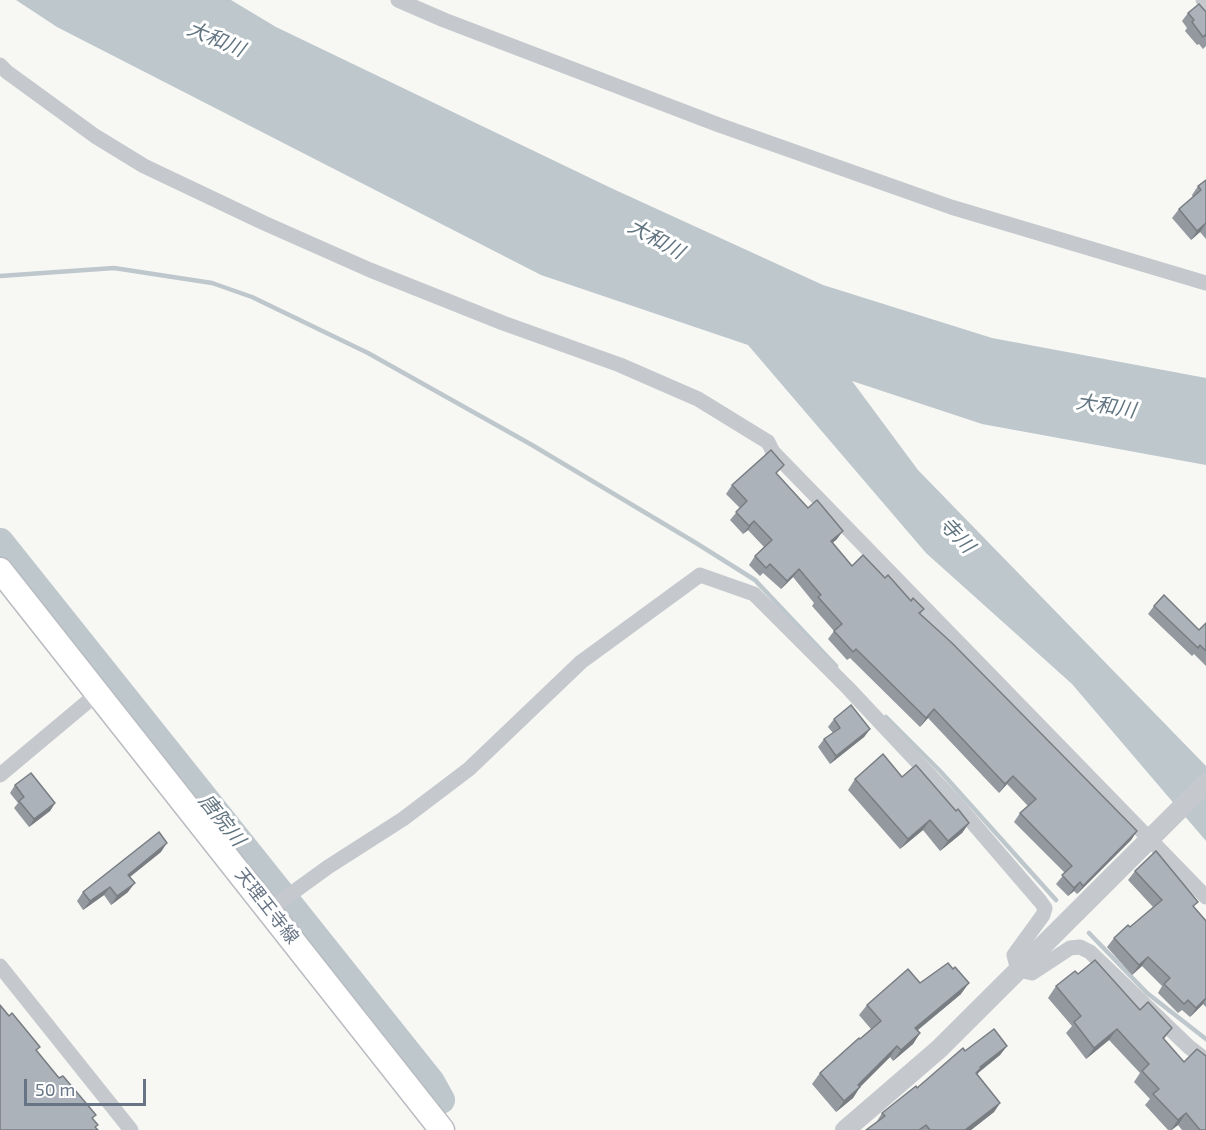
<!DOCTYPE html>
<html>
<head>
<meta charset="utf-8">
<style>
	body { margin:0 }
	#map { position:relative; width:1206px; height:1130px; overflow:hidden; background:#f7f7f4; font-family:"Exo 2",sans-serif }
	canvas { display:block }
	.scale { position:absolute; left:24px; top:1079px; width:122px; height:27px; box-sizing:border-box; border:3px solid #667485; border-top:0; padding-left:8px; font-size:18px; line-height:21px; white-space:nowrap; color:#667485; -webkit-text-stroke:4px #fff; paint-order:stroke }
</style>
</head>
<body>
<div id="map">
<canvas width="1206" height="1130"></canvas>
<div class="scale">50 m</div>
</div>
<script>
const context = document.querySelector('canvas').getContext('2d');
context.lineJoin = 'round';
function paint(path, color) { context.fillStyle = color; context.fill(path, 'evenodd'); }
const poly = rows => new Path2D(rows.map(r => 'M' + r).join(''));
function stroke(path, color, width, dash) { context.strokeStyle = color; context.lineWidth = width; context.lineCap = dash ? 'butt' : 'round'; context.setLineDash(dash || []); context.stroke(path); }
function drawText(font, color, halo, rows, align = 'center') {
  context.font = font + ' "Exo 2","Noto Sans JP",sans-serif'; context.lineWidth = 6; context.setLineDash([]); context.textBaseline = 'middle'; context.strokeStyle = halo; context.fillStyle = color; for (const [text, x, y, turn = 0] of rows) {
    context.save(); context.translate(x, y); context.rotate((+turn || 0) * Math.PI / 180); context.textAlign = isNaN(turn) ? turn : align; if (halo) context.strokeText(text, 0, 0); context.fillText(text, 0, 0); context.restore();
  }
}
const water = poly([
	[16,0,231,0,276,27,611,188,823,285,992,338,1206,378,1206,465,982,424,852,381,918,470,1206,766,1206,841,1072,684,926,553,748,345,541,275,57,27]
]);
const stream = poly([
	[0,276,114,268,212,283,252,297,368,353,532,445,696,543,755,580,836,666],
	[886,717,941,772,1056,900],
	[1089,933,1147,993,1206,1039]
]);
const river = poly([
	[0,542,431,1082,441,1100]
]);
const minor = poly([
	[398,0,444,20,719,125,951,207,1206,283],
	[1203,0,1206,3],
	[0,65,7,72,95,136,144,166,264,223,370,270,503,323,620,365,698,399,768,442,773,452,1206,897],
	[0,775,98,693],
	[270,909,328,867,403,819,469,769,581,662,700,575,754,594,848,688,954,801,1040,901,1045,908,1043,915,1014,955,1018,970,1032,973,1070,948,1080,947,1090,952,1189,1047,1206,1060],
	[0,966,131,1130]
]);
const tertiary = poly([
	[845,1130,939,1049,1206,783]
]);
const primary = poly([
	[0,570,442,1130]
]);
const wall = poly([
	[1206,12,1206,46,1203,49,1199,44,1197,45,1185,31,1187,28,1182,21,1188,13],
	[1206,180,1206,239,1200,232,1191,240,1172,218,1179,209,1193,197,1192,195,1198,186],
	[777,474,837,539,832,543,852,566,885,578,911,601,924,609,920,614,1137,831,1131,840,1077,894,1074,891,1068,896,1056,884,1065,873,1014,822,1020,813,1028,806,1007,784,999,793,928,718,920,727,850,658,847,660,828,639,834,631,812,606,814,603,793,577,781,589,763,573,760,576,749,565,755,556,764,547,748,530,743,534,730,520,740,508,726,494,732,485],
	[1154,606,1199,630,1206,623,1206,666,1194,654,1192,656,1148,614],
	[834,719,870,729,864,737,830,764,818,747,824,739,833,733,828,727],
	[902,777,956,811,969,823,962,833,940,851,923,830,900,849,848,790,855,779],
	[15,785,55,803,50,811,29,827,14,808,18,803,10,793],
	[161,852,130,877,128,892,111,905,104,895,83,910,77,901,83,892],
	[1135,871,1194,907,1206,921,1206,1007,1203,1004,1190,1017,1182,1010,1178,1013,1158,993,1162,986,1142,966,1132,975,1107,947,1114,938,1130,927,1153,907,1128,880],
	[1078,974,1172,1028,1164,1039,1206,1130,1182,1130,1178,1125,1172,1130,1168,1130,1145,1105,1150,1099,1134,1082,1140,1073,1109,1040,1086,1059,1066,1033,1072,1026,1048,998,1056,986],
	[920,983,961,994,918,1030,920,1033,913,1044,893,1061,890,1057,860,1087,853,1098,836,1112,812,1084,820,1073,871,1029,859,1015,867,1005],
	[1007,1046,1000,1055,977,1074,1000,1103,994,1112,971,1130,866,1130,876,1123,882,1113,917,1088,965,1051]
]);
const shadedWall = poly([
	[1206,223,1200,232,1191,240,1197,231],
	[754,521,748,530,743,534,749,526],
	[843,531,837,539,825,550,831,541],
	[799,569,793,577,781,589,787,581],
	[934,709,928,718,920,727,926,718],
	[870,729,864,737,830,764,836,756],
	[1013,776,1007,784,999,793,1005,784],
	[55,803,50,811,29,827,34,819],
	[930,820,923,830,900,849,908,839],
	[969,823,962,833,940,851,948,841],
	[1137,831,1131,840,1077,894,1083,886],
	[167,843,161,852,122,883,128,875],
	[1080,882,1074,891,1068,896,1074,888],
	[135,883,128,892,111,905,117,896],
	[110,887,104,895,83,910,90,901],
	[1148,957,1142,966,1132,975,1139,965],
	[969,983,961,994,908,1038,915,1028],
	[1206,998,1203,1004,1190,1017,1196,1008],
	[1117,1029,1109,1040,1086,1059,1094,1048],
	[920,1033,913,1044,893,1061,901,1050],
	[897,1046,890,1057,857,1090,860,1087,853,1098,836,1112,844,1101,858,1085],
	[1007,1046,1000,1055,979,1072,975,1078,970,1082,980,1067],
	[1000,1103,994,1112,971,1130,965,1130],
	[1186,1113,1178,1125,1171,1130,1178,1120]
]);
const building = poly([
	[1199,4,1206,12,1206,36,1205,35,1203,37,1192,22,1194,20,1188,13,1199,4],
	[1206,180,1206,223,1197,231,1179,209,1201,190,1198,186,1206,180],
	[771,450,784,465,776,473,808,508,817,500,843,531,831,541,852,566,863,555,885,578,888,575,911,601,913,598,924,609,919,613,952,643,1137,831,1083,886,1080,882,1074,888,1062,875,1072,866,1020,813,1036,799,1013,776,1005,784,934,709,926,718,856,649,853,652,834,631,842,624,818,597,821,595,799,569,787,581,770,564,766,568,755,556,772,540,754,521,749,526,736,512,747,501,732,485,771,450],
	[1164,595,1199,630,1206,623,1206,651,1200,645,1198,648,1154,606,1164,595],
	[851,705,870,729,836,756,824,739,840,728,834,719,851,705],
	[883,754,902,777,916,765,956,811,958,809,969,823,948,841,930,820,908,839,855,779,883,754],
	[31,773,55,803,34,819,19,801,24,797,15,785,31,773],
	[159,832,167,843,128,875,135,883,117,896,110,887,90,901,83,892,159,832],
	[1156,851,1198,902,1193,906,1206,921,1206,998,1196,1008,1188,1000,1184,1004,1164,984,1170,978,1148,957,1139,965,1114,938,1128,925,1130,927,1162,900,1135,871,1156,851],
	[1095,960,1140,1010,1148,1002,1172,1028,1163,1038,1184,1062,1197,1049,1206,1056,1206,1130,1200,1130,1186,1113,1178,1120,1153,1094,1159,1089,1142,1071,1149,1064,1117,1029,1094,1048,1074,1022,1081,1016,1056,986,1075,971,1078,974,1095,960],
	[948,963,953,969,955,967,969,983,915,1028,920,1033,901,1050,897,1046,858,1085,860,1087,844,1101,820,1073,859,1038,860,1039,881,1021,867,1005,908,969,920,983,948,963],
	[0,1005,9,1016,12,1013,40,1047,36,1050,59,1078,63,1076,96,1115,92,1118,98,1125,95,1127,98,1130,0,1130,0,1005],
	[994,1029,1007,1046,980,1067,981,1068,976,1073,1000,1103,965,1130,930,1130,926,1125,919,1130,866,1130,885,1116,882,1113,916,1086,917,1088,963,1048,965,1051,994,1029]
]);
const streetNames = [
	["天理王寺線",267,906,52]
];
const waterNames = [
	["大和川",216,39,23],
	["大和川",656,239,29],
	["大和川",1106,406,9],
	["寺川",957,535,47],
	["唐院川",222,820,51]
];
paint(water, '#bdc7cc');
stroke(stream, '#bdc7cc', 4.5);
stroke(river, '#bdc7cc', 28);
stroke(primary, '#b8bbc0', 27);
stroke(minor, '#c5c8cc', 15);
stroke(tertiary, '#c5c8cc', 20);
stroke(primary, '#fff', 24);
paint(wall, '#94999f');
paint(shadedWall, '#787d82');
paint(building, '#acb2b9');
stroke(building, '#787d82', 1.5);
drawText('18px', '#667485', '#fff', streetNames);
drawText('italic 20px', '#627581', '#fff', waterNames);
</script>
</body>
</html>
